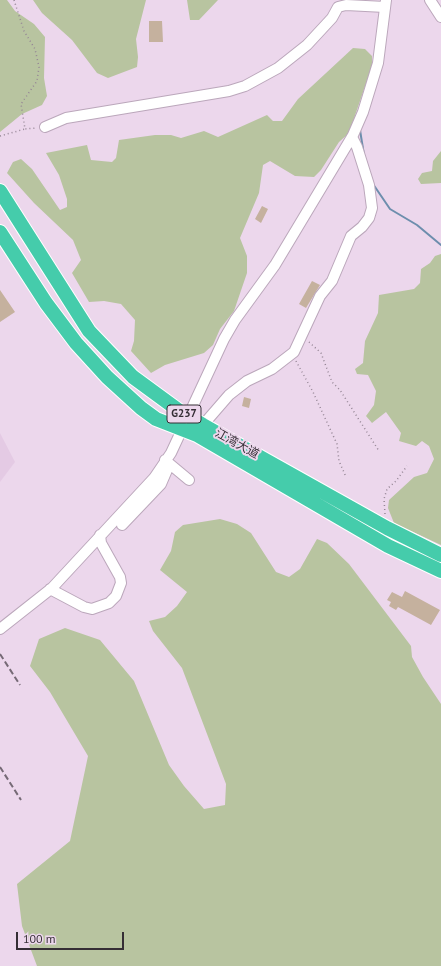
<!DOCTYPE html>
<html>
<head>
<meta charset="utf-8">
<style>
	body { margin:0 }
	#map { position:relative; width:441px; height:966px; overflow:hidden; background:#ecd7ec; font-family:"PT Sans",sans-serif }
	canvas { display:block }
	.scale { position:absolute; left:16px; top:932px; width:108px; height:18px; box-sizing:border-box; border:2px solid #352e35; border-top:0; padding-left:5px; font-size:12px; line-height:14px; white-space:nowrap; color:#352e35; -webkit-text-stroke:3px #ecd7ec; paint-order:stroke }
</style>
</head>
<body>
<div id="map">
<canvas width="441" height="966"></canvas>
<div class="scale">100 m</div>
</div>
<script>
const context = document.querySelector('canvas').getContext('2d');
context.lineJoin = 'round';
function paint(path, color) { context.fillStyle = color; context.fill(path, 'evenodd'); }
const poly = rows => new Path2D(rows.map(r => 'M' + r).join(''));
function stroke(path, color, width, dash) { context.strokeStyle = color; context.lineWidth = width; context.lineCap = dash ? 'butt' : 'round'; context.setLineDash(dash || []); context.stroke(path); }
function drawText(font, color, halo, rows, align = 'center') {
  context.font = font + ' "PT Sans","Noto Sans SC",sans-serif'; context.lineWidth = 4; context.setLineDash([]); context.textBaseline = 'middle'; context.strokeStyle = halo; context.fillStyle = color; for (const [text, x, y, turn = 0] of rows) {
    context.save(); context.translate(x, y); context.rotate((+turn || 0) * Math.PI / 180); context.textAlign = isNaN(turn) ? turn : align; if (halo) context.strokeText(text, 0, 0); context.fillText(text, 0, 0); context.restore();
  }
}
const built = poly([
	[0,433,15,462,0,482]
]);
const green = poly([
	[0,0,7,0,15,11,34,24,45,37,44,78,47,96,42,105,22,114,0,132],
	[33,0,146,0,136,39,138,57,137,67,108,78,97,73,72,40,42,13],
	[187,0,218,0,199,20,190,20],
	[353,48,365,49,372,56,372,66,349,133,339,142,321,170,314,177,295,176,270,161,263,165,259,193,240,238,247,256,247,273,234,311,220,329,213,345,204,353,165,365,151,373,131,351,134,341,135,320,121,304,104,301,89,302,72,273,81,260,73,240,34,203,7,173,13,162,21,159,32,169,60,210,67,207,67,199,59,175,46,153,87,145,91,160,112,162,116,158,119,140,155,135,171,135,181,138,204,131,218,137,267,115,273,121,282,121,298,99],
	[441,151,441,183,421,184,418,179,422,173,432,171,433,161],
	[441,254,441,545,394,523,388,508,389,500,414,477,427,473,434,459,429,446,422,441,416,446,399,441,401,433,386,412,372,423,366,416,374,405,376,391,368,375,357,374,355,369,363,363,365,341,378,313,379,295,414,289,420,283,421,269,430,263,435,256],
	[220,519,237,524,251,533,276,572,289,577,300,569,317,539,327,543,349,564,411,646,412,657,423,677,441,704,441,966,37,966,22,926,17,884,70,841,88,756,50,692,30,666,39,639,65,628,100,640,134,681,169,765,184,786,204,809,225,805,226,784,182,668,153,631,149,621,165,617,177,606,187,592,160,570,171,551,175,532,183,525]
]);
const stream = poly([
	[360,130,364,155],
	[373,184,390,209,417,225,441,245]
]);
const building = poly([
	[149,21,162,21,163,42,149,42],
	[262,206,268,209,261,223,255,219],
	[312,281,320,285,306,308,299,304],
	[0,290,15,312,0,322],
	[244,397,251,399,249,408,242,406],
	[405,591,440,610,431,625,398,607,396,610,389,606,391,602,387,600,392,592,402,597]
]);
const path = poly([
	[14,0,24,31,35,49,39,67,37,81,21,104,25,129,36,128],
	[0,136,25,129],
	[309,342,321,353,332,382,340,390,379,451],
	[296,361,313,392,337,444,339,461,346,477],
	[385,514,384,499,387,489,396,481,407,466]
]);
const minor = poly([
	[430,0,441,17],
	[45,127,66,118,229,91,245,86,278,68,307,45,332,18,338,7,346,5,385,7],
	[198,426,203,425,229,395,247,381,272,369,294,352,320,296,332,281,351,236,362,227,369,218,372,208,369,185,357,147,352,137],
	[165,460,189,480],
	[122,525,161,484,167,470,165,460],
	[50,589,84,607,92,609,109,603,116,596,121,583,120,577,101,543,100,535],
	[0,629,52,588,154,478,171,453,224,339,235,320,275,265,353,135,363,112,378,63,386,0]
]);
const highway = poly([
	[0,191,89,331,133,377,178,410,203,425,387,528,441,555],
	[0,232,46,303,76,343,107,377,141,408,156,419,197,435,388,546,441,571]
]);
const rail = poly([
	[0,654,20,685],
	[0,767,21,800]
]);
const shields = [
	[184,414,34]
];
const shieldNames = [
	["G237",184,414]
];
const streetNames = [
	["江湾大道",237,444,29]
];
paint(built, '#e4cae4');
paint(green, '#b8c4a0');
stroke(stream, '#6d8ead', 2);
paint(building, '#c5b19e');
stroke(minor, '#bba7bb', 12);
stroke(highway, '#fff', 16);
stroke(path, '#958695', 1.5, [1, 3]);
stroke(minor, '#fff', 10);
stroke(highway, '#45ccab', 14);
stroke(rail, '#766a76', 2, [6, 3]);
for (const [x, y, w] of shields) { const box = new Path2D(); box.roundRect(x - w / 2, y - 9, w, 18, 3); context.fillStyle = '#ecd7ec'; context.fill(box); stroke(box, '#352e35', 1); }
drawText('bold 11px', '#352e35', null, shieldNames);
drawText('12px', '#352e35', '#ecd7ec', streetNames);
</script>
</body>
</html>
